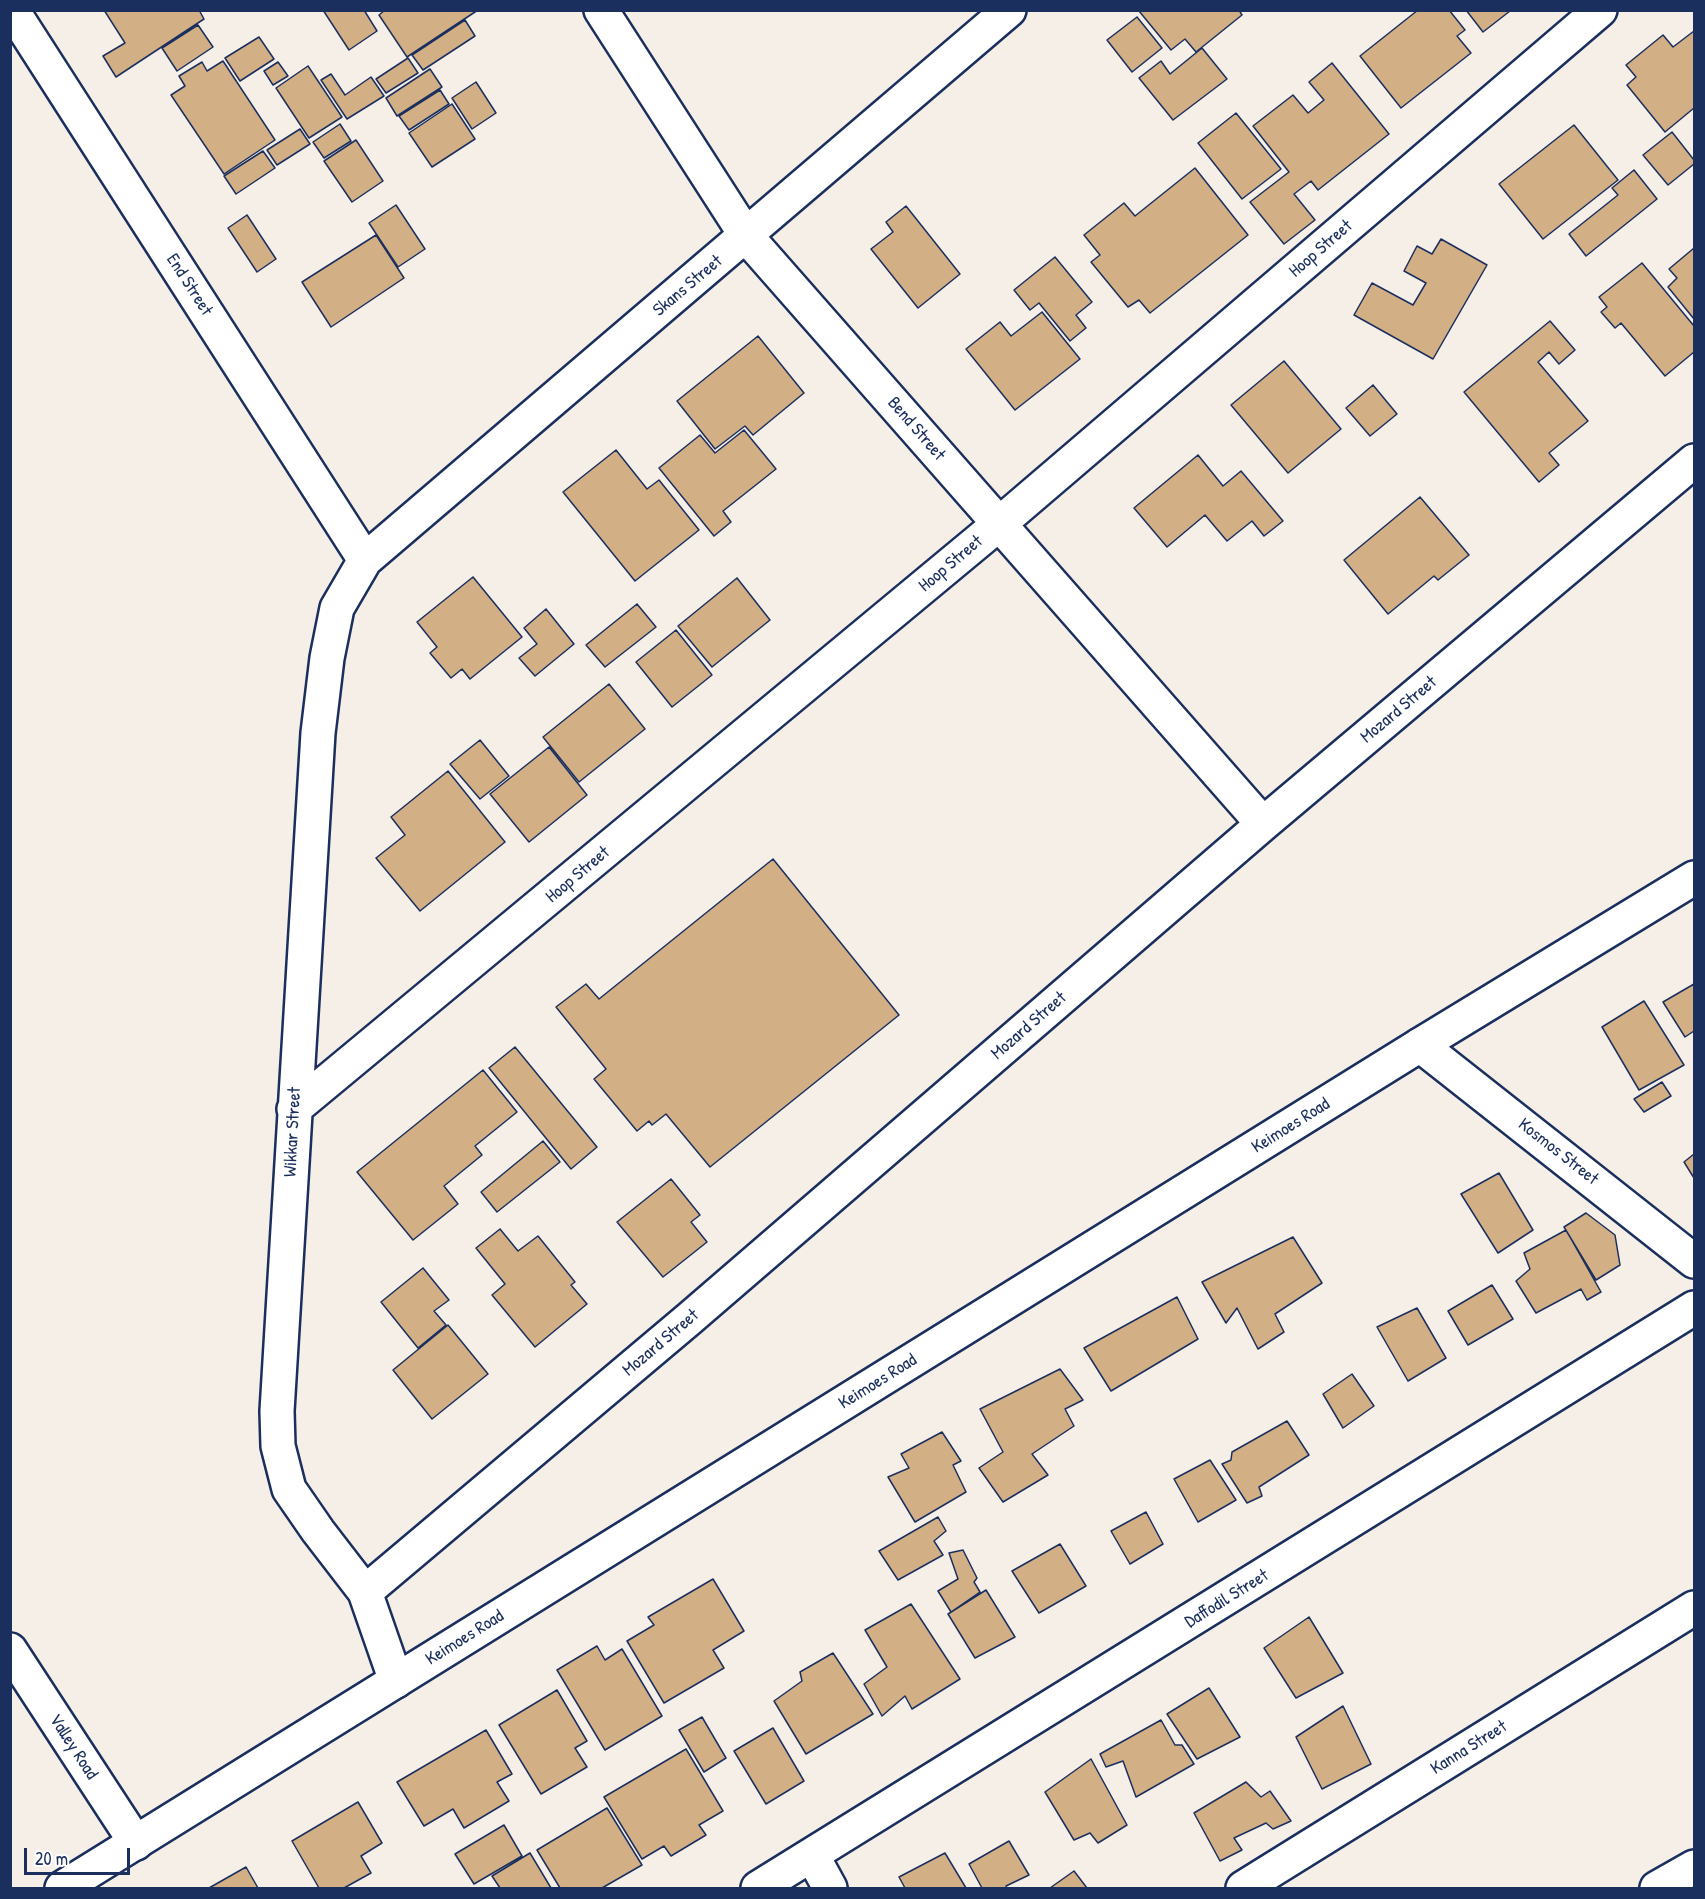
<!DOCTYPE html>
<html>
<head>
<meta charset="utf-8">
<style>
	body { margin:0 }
	#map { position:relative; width:1705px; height:1899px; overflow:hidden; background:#f6efe7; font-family:"Patrick Hand",sans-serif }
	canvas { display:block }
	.frame { position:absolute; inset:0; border:12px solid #1b2f5e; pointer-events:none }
	.scale { position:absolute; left:24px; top:1848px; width:106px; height:27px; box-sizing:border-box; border:3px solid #1b2f5e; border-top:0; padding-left:8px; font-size:18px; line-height:21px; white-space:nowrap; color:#1b2f5e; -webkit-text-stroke:4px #fff; paint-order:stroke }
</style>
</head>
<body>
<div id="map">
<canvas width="1705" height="1899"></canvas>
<div class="frame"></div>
<div class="scale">20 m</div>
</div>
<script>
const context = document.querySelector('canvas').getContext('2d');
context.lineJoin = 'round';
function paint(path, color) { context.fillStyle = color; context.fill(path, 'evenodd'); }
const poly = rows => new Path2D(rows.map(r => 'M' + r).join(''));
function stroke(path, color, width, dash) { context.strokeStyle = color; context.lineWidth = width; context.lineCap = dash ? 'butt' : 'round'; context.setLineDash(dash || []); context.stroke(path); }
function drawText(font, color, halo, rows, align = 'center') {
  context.font = font + ' "Patrick Hand",sans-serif'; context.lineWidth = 6; context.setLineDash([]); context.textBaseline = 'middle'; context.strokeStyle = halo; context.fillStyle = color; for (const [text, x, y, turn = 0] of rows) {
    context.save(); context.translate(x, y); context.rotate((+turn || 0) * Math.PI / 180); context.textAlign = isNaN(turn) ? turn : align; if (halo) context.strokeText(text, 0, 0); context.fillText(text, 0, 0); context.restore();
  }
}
const building = poly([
	[104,10,199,10,204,19,116,77,103,56,125,43,104,10],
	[323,10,364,10,377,31,349,50,323,10],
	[385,10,478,10,407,57,379,15,385,10],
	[1239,10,1242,15,1196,52,1185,39,1171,50,1139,11,1239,10],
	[1418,10,1449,10,1465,30,1457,36,1471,53,1401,108,1360,56,1418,10],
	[1466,10,1509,10,1510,11,1483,32,1466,10],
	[1137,17,1162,48,1132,72,1107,40,1137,17],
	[465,20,475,36,423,70,412,55,465,20],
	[198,25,213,47,177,71,162,48,198,25],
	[1694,31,1694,108,1665,132,1627,85,1636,77,1626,65,1663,35,1673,47,1694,31],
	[259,37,274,59,240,81,225,58,259,37],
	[1202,48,1227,79,1173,120,1139,78,1161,61,1170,74,1202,48],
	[408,58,418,73,386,93,376,79,408,58],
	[223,61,275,140,224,174,171,95,185,86,179,76,202,62,207,71,223,61],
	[278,62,288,76,273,85,264,71,278,62],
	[1332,63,1389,134,1318,190,1311,181,1294,194,1315,220,1284,244,1250,202,1289,172,1253,126,1293,95,1308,113,1324,100,1309,82,1332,63],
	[308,66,342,117,309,138,276,88,308,66],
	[430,69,442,87,397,116,386,98,430,69],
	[331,74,345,95,371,77,384,96,347,119,321,80,331,74],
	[476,82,496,113,472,129,452,98,476,82],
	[440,90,449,104,409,130,399,116,440,90],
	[452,104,475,139,432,167,409,133,452,104],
	[1236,113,1281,169,1242,199,1198,143,1236,113],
	[340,124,351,141,324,158,313,142,340,124],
	[1574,125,1618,180,1543,239,1499,184,1574,125],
	[300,129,310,144,277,165,267,150,300,129],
	[1672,132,1694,160,1694,164,1668,185,1643,155,1672,132],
	[356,140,383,181,352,202,324,161,356,140],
	[263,151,275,168,236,194,224,176,263,151],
	[1195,168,1248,235,1150,313,1139,300,1128,307,1091,262,1100,255,1084,235,1124,203,1135,216,1195,168],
	[1634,170,1657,199,1586,256,1569,234,1618,195,1612,188,1634,170],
	[396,205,425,249,398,267,369,223,396,205],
	[906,206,960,274,918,308,871,249,893,232,886,222,906,206],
	[247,215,276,259,257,272,228,228,247,215],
	[376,235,404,278,331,327,302,282,376,235],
	[1441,239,1487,265,1433,359,1354,315,1372,283,1413,305,1426,283,1404,271,1417,246,1432,254,1441,239],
	[1694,248,1694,319,1668,287,1677,278,1669,269,1694,248],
	[1055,257,1092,302,1076,315,1086,328,1070,341,1039,303,1030,310,1014,290,1055,257],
	[1642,263,1694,326,1694,352,1665,376,1621,323,1615,328,1601,312,1607,307,1599,297,1642,263],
	[1042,312,1080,359,1015,410,966,349,1000,322,1011,336,1042,312],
	[1550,321,1575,350,1559,364,1549,352,1538,362,1588,421,1549,453,1559,465,1539,482,1464,392,1550,321],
	[758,336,804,393,753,435,745,426,715,449,677,401,758,336],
	[1284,361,1341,429,1288,473,1231,405,1284,361],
	[1373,385,1397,414,1370,436,1346,408,1373,385],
	[744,430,776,469,723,511,731,522,714,536,659,468,700,435,715,453,744,430],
	[616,450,647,489,659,480,699,530,635,581,563,492,616,450],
	[1198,455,1223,486,1241,471,1283,521,1264,536,1252,521,1227,541,1205,515,1167,547,1134,508,1198,455],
	[1420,497,1469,555,1438,580,1434,576,1388,614,1344,560,1420,497],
	[473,577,522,637,470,679,462,669,451,678,430,653,437,647,417,622,473,577],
	[737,578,770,620,712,667,678,626,737,578],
	[637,604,656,627,605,667,586,645,637,604],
	[546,609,574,644,535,676,519,658,537,644,524,628,546,609],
	[676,630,712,675,672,707,636,662,676,630],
	[609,684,645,729,579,782,543,737,609,684],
	[480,740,509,776,480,799,450,764,480,740],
	[549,747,587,795,529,842,490,794,549,747],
	[448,771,505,842,420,911,376,858,405,835,391,817,448,771],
	[773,859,899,1015,710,1167,666,1114,652,1125,649,1121,637,1131,594,1079,606,1069,556,1007,586,984,599,999,773,859],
	[1694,984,1694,1031,1685,1037,1663,1002,1694,984],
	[1644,1001,1684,1065,1639,1090,1602,1027,1644,1001],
	[515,1047,597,1147,571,1169,489,1068,515,1047],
	[483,1070,517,1112,475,1146,482,1155,444,1186,458,1204,413,1240,357,1172,483,1070],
	[1662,1082,1671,1096,1644,1112,1634,1099,1662,1082],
	[543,1141,560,1162,497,1212,481,1192,543,1141],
	[1694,1154,1694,1178,1684,1162,1694,1154],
	[1499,1173,1533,1230,1498,1253,1461,1194,1499,1173],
	[671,1179,700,1215,691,1222,707,1242,663,1277,617,1222,671,1179],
	[1586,1213,1615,1235,1620,1265,1596,1280,1564,1227,1586,1213],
	[500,1229,518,1251,538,1236,575,1282,571,1285,587,1304,535,1347,492,1295,505,1284,476,1248,500,1229],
	[1566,1230,1601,1292,1587,1300,1581,1289,1536,1313,1516,1281,1530,1269,1524,1253,1566,1230],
	[1293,1237,1322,1283,1275,1314,1284,1332,1258,1349,1237,1308,1226,1323,1202,1282,1293,1237],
	[423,1268,449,1300,434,1311,446,1325,418,1348,381,1302,423,1268],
	[1492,1285,1513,1319,1468,1345,1448,1311,1492,1285],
	[1177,1297,1198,1339,1111,1391,1084,1348,1177,1297],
	[1417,1308,1446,1358,1408,1381,1377,1327,1417,1308],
	[448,1325,488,1374,432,1419,393,1370,448,1325],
	[1060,1369,1083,1400,1065,1409,1074,1426,1032,1454,1048,1475,1003,1502,979,1468,1003,1452,980,1409,1060,1369],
	[1352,1374,1374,1406,1343,1428,1323,1394,1352,1374],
	[1287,1421,1309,1455,1259,1487,1262,1496,1247,1503,1222,1464,1231,1460,1232,1452,1287,1421],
	[942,1432,961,1461,953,1465,966,1492,915,1522,888,1477,909,1468,901,1454,942,1432],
	[1210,1460,1236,1500,1198,1522,1174,1479,1210,1460],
	[1146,1512,1163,1544,1130,1564,1111,1531,1146,1512],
	[938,1517,946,1531,934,1541,943,1555,898,1580,879,1551,938,1517],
	[1060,1544,1086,1586,1039,1613,1012,1571,1060,1544],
	[963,1550,977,1578,974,1582,980,1592,951,1612,938,1591,958,1579,949,1553,963,1550],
	[713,1579,744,1631,713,1650,724,1668,664,1703,627,1641,654,1625,648,1617,713,1579],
	[986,1590,1015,1637,975,1658,948,1614,986,1590],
	[911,1604,960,1679,912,1709,905,1696,882,1716,864,1684,887,1667,865,1630,911,1604],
	[1309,1617,1343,1673,1296,1698,1264,1648,1309,1617],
	[597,1646,605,1660,622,1649,662,1716,605,1750,557,1670,597,1646],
	[833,1653,873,1714,806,1754,774,1701,802,1681,800,1672,833,1653],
	[1209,1688,1240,1737,1197,1759,1167,1714,1209,1688],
	[557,1690,587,1741,575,1748,587,1767,541,1794,499,1725,557,1690],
	[1343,1706,1371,1764,1322,1789,1296,1737,1343,1706],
	[702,1717,726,1758,704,1772,679,1730,702,1717],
	[1161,1720,1175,1745,1182,1745,1194,1764,1136,1797,1123,1761,1106,1767,1100,1754,1161,1720],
	[773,1728,804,1781,766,1804,734,1751,773,1728],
	[486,1730,512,1774,497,1782,509,1801,464,1828,453,1809,424,1826,397,1782,486,1730],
	[686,1749,723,1811,699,1825,706,1835,671,1856,664,1846,642,1859,604,1797,686,1749],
	[1091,1759,1127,1825,1098,1843,1090,1833,1074,1840,1045,1792,1091,1759],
	[1246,1782,1261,1797,1270,1791,1291,1821,1273,1829,1266,1823,1234,1838,1242,1850,1220,1861,1194,1813,1246,1782],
	[358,1802,382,1843,361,1856,371,1873,344,1888,319,1888,292,1841,358,1802],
	[607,1808,642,1865,602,1888,560,1888,537,1850,607,1808],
	[504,1825,522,1856,474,1884,455,1854,504,1825],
	[1009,1841,1029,1875,1006,1886,1007,1888,982,1888,969,1864,1009,1841],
	[530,1853,551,1888,500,1888,492,1876,530,1853],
	[945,1853,966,1888,905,1888,899,1877,945,1853],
	[246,1867,258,1888,209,1888,246,1867],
	[1074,1871,1087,1888,1050,1888,1074,1871]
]);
const street = poly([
	[12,10,365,560],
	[601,10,747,237,1263,824],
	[1420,1045,1694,1261],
	[294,1109,999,524,1600,10],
	[365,1592,689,1319,1263,824,1694,461],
	[10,1650,136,1843],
	[396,1681,365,1592,318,1531,289,1489,278,1446,277,1411,318,733,327,658,337,608,365,560,1009,10],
	[812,1855,830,1888],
	[758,1888,1694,1308],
	[1243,1888,1694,1608],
	[1657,1888,1694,1867]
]);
const secondary = poly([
	[62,1888,1420,1045,1694,878]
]);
const streetNames = [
	["Hoop Street",1321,249,-41],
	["End Street",189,285,57],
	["Skans Street",688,286,-40],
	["Bend Street",916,429,49],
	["Hoop Street",951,564,-40],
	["Mozard Street",1399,710,-40],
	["Hoop Street",578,875,-40],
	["Mozard Street",1029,1026,-41],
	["Keimoes Road",1291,1126,-32],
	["Wikkar Street",293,1132,-87],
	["Kosmos Street",1558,1152,38],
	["Mozard Street",661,1343,-40],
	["Keimoes Road",878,1382,-32],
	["Daffodil Street",1227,1599,-32],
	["Keimoes Road",465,1638,-32],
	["Valley Road",73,1747,57],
	["Kanna Street",1469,1748,-32]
];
paint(building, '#d3af85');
stroke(building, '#1b2f5e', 1.5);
stroke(street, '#1b2f5e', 38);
stroke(secondary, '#1b2f5e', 38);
stroke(street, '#fff', 33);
stroke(secondary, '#fff', 33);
drawText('18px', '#1b2f5e', '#fff', streetNames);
</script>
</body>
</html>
